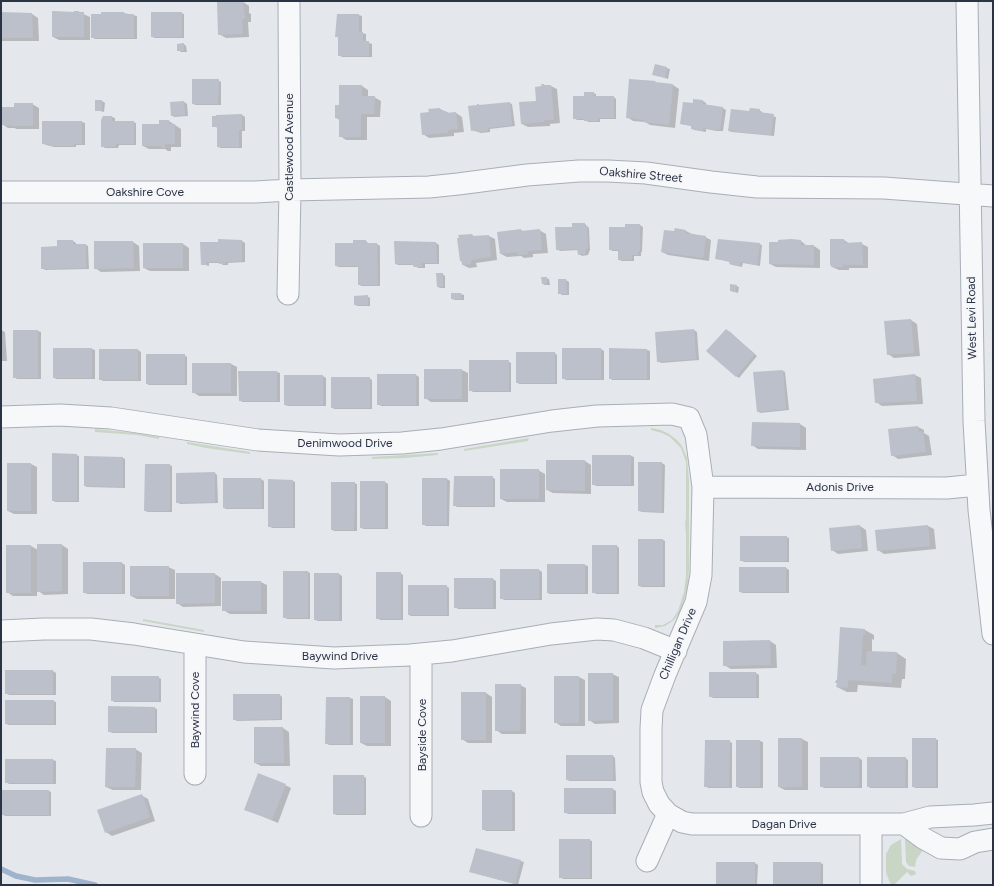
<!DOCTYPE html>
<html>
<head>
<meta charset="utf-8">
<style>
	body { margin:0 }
	#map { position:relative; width:994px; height:886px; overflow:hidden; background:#e4e7ec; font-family:Figtree,sans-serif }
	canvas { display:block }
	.frame { position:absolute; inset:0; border:2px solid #2b3445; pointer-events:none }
</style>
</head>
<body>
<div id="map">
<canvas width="994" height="886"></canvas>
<div class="frame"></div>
</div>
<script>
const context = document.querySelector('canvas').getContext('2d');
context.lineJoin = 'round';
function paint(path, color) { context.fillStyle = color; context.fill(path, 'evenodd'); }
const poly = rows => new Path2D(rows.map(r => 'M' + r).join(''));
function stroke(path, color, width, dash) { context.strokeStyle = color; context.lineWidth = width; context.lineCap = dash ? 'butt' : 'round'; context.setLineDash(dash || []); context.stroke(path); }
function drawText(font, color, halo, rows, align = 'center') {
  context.font = font + ' Figtree,sans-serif'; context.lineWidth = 3.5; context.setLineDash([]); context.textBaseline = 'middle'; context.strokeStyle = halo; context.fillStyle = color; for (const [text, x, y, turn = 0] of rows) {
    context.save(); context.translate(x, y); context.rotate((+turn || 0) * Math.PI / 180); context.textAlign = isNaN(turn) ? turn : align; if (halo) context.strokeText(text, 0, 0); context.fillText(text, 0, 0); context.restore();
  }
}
const green = poly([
	[651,428,661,430,669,434,677,440,682,446,687,458,689,481,689,569,688,585,684,600,680,612,674,620,665,626,655,628,655,625,663,625,672,620,678,611,684,592,686,576,686,533,685,525,686,517,686,462,681,448,670,437,662,433,651,430],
	[95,429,135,433,159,437,159,439,137,435,95,432],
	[529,438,528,441,464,451,464,449],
	[187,442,250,452,250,454,206,448,187,444],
	[438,453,438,455,405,458,372,459,372,457],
	[143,619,204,630,204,632,143,621],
	[901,839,902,864,907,869,915,871,916,874,911,876,907,872,894,885,891,885,886,873,886,854,891,845],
	[905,839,912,841,923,850,916,860,915,867,909,866,906,862]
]);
const shadow = poly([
	[243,2,249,6,249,13,251,14,251,22,248,22,249,37,226,38,219,34],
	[79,12,90,17,90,40,59,40,53,37,75,13],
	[2,13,32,14,38,18,39,41,1,41],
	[124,13,137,16,137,39,95,39,92,37],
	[181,13,184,14,184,38,155,38,152,37],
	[359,15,362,16,362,33,366,34,366,42,372,44,372,57,342,57,339,55,339,38,337,37],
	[184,44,186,46,187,52,181,52,178,50],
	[655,65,670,69,668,79,654,74],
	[218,80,221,82,221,105,196,105,193,104],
	[630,80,655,82,658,84,673,85,679,89,675,128,650,125,645,122,633,121,627,117],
	[340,86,362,86,368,90,368,97,374,97,381,101,380,117,367,117,367,140,346,140,340,136,340,120,336,118,340,106],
	[551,86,557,89,560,123,550,124,550,126,528,127,522,124,537,102],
	[593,93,596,94,596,97,614,97,616,99,616,119,600,119,600,122,588,122,586,120,577,120,574,118],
	[694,100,703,101,706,103,706,106,723,108,726,110,723,131,717,131,706,129,706,132,694,130,692,128,692,126,681,124,694,104],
	[102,101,105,103,104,112,96,110],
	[184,102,187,104,188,116,174,117,172,115,171,103],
	[509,103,512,104,515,126,490,129,490,132,481,133,472,130],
	[32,104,39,108,39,129,17,129,14,128,8,128,2,124],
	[440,109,449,113,456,113,462,117,464,132,454,133,454,136,429,138,423,134],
	[759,110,762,112,762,114,776,117,774,136,732,132,729,131,750,112],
	[242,115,245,117,245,131,242,131,242,148,221,148,218,147,218,128,213,126,218,116],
	[112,117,115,118,115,122,133,122,136,123,136,145,119,145,118,148,105,148,102,146],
	[169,121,181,129,181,147,171,147,171,151,168,151,165,149,149,149,143,146,160,125],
	[82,122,85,123,85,145,76,145,76,147,54,147,43,144],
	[573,224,585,224,589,228,590,250,588,255,582,256,579,254,578,250,560,251,557,249,573,228],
	[640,225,643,227,642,252,641,252,641,256,634,256,634,261,622,261,619,260,619,251,612,251,610,249,626,228],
	[676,229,686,231,692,234,705,237,711,240,709,261,668,255,662,252],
	[521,230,524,232,539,230,546,234,548,253,533,254,533,257,524,258,521,256,507,257,501,254],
	[472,235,476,237,489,236,495,239,497,260,476,263,477,267,469,268,463,265,461,261],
	[219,240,242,241,245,243,245,262,228,263,228,265,223,265,220,263,209,263,209,266,202,264,219,243],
	[844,240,850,244,862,244,868,247,868,268,849,268,849,270,839,270,832,267],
	[58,241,73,241,76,243,76,245,86,245,88,246,89,269,45,270,42,268,58,247],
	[366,241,368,243,368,244,377,244,380,246,380,286,361,286,359,284,359,267,339,267,336,266,354,244],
	[779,241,801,241,807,246,814,246,820,250,820,268,776,267,770,264],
	[133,242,139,246,140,271,101,272,95,268],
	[395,242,436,243,439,245,439,264,425,264,425,268,418,268,414,265,398,265,396,264],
	[183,244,189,248,189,271,150,271,144,268],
	[759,244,762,245,760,266,743,263,742,267,733,265,730,264,730,262,717,259],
	[442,274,445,276,445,288,440,288,438,287],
	[546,278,549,279,550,285,545,285,543,284],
	[559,280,566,280,569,282,569,295,562,295,559,293],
	[736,286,739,287,738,293,731,291],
	[461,294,464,295,464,300,455,300,452,299],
	[367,296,370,298,370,306,358,306,355,305],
	[911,320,917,324,920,356,894,358,888,354],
	[1,330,5,332,7,361,1,361],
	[694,330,697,332,699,360,661,363,658,361,657,333],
	[38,331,41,332,41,379,17,379,14,377],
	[729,331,757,356,739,378,736,376],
	[54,349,92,349,95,350,95,379,57,379,54,378],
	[563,349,601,349,604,351,604,380,566,380,563,378],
	[138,350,141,352,141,381,103,381,100,379],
	[647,350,650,351,650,380,612,380,610,378],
	[555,353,557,355,557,384,519,384,517,382],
	[184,355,187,357,187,385,149,385,147,384],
	[508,361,511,363,511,392,473,392,470,390],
	[231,364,237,367,237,396,199,396,193,392],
	[425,370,462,370,468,373,468,402,431,402,425,398],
	[783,371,785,372,789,410,760,413,758,411],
	[277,372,280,373,280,402,242,402,240,400],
	[416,375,419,377,419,406,381,406,378,404],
	[915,375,921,378,923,404,882,406,876,402],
	[323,376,326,378,326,406,288,406,285,405],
	[369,378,372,380,372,409,334,409,332,407],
	[752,423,800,424,806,428,806,450,758,449,752,445],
	[918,427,924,430,924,433,929,436,932,455,898,459,892,455],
	[76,455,79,456,79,502,55,502,53,500],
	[593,456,631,456,634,457,634,486,596,486,593,484],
	[123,458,125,459,125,488,87,487,85,486],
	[585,461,591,465,591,494,553,493,547,490],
	[662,463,665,465,664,513,642,512,639,511],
	[31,464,37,467,37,514,14,514,8,511],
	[169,465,172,466,172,512,148,512,145,511],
	[538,470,545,474,545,502,507,502,501,499],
	[215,473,217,475,218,503,180,504,177,502],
	[492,477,495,479,495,507,457,507,454,505],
	[224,479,261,479,264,481,264,509,226,509,224,508],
	[447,479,450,481,449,526,426,526,423,524],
	[293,481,295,482,295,528,272,528,269,526],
	[361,482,385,482,388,484,388,529,364,529,361,528],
	[354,483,357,484,357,531,334,531,332,529],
	[860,526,866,530,868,551,838,554,832,550],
	[928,526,934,529,936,549,884,554,878,550],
	[786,537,789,538,789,562,744,562,741,560],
	[663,540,665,541,665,587,642,587,639,586],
	[62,545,68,549,68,594,44,595,37,590,37,596,13,596,7,592,31,546,38,550],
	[617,546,619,548,619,594,596,594,593,592],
	[122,563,125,565,125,594,87,594,84,592],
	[548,565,585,565,588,566,588,594,550,594,548,593],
	[168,567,175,570,175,599,137,599,131,596],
	[740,568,786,568,789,570,789,593,743,593,740,592],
	[539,570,542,572,542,600,504,600,501,598],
	[308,572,310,573,310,619,287,619,284,617],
	[400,573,403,575,403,620,380,620,377,618],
	[215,574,221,578,221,606,183,607,177,603],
	[339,574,342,576,342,621,318,621,315,620],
	[493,579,496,581,496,609,458,609,455,607],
	[223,582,261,582,267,585,267,614,230,614,223,610],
	[446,586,449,588,449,616,411,616,409,615],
	[865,630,874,635,874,640,872,639,872,652,897,653,906,659,905,679,902,679,901,688,858,685,857,692,847,692,837,687,838,681],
	[770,641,776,645,777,668,731,669,724,665,724,642],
	[6,671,53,671,56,673,56,695,9,695,6,693],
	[710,673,756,673,759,675,759,698,713,698,710,696],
	[612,674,619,677,619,723,595,724,589,720],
	[158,677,161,679,161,702,114,702,112,700],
	[579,677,585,680,585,726,561,726,555,722],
	[520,685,526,688,526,734,502,734,496,730],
	[462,693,486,693,492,697,492,743,468,743,462,739],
	[280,695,282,697,282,720,237,721,234,719],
	[385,697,391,701,391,746,367,746,361,743],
	[327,698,350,698,353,699,353,745,329,745,326,743],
	[53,701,56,702,56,725,9,725,6,724],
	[154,708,157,709,157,733,112,733,109,731],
	[255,728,283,728,289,732,290,766,261,766,255,763],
	[802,739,808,742,808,790,785,790,779,787],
	[935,739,938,740,938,788,916,788,913,787],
	[729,741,732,743,732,788,708,788,705,786],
	[737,741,760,741,763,742,763,788,739,788,737,786],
	[135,749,142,753,141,790,113,790,106,787],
	[613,756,615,758,616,781,570,781,567,780],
	[859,758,862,760,862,788,824,788,821,786],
	[905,758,908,760,908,788,870,788,868,786],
	[6,760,53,760,56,761,56,784,9,784,6,782],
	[363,776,366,778,366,815,337,815,334,814],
	[285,785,291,788,278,823,245,809],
	[613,789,616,791,616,814,568,814,565,812],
	[49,791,51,792,51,816,5,816,2,814],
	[483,791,512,791,515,793,515,831,486,831,483,829],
	[141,795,148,799,155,821,112,836,106,832],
	[589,840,592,841,592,879,563,879,560,877],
	[476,849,524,862,518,885,471,872],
	[755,863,758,865,757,885,717,885],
	[820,863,823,864,823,885,774,885]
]);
const stream = poly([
	[1,869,16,876,35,880,68,879,95,885]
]);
const building = poly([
	[243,1,245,19,242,19,243,34,218,35,217,2],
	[52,11,74,12,74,11,79,11,79,12,84,12,84,37,52,37],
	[1,12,32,13,33,38,1,38],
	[101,12,124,12,124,14,134,14,134,38,91,38,91,14,101,14],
	[151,12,182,12,182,37,151,37],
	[337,14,359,14,359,32,363,32,363,41,369,41,369,56,338,56,338,37,335,37],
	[184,43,184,51,177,51,177,44],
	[655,64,667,67,665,78,652,75],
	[192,79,219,79,218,104,192,104],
	[629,79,656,81,655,82,673,84,669,125,643,122,643,120,626,118],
	[541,84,544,84,544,85,551,85,554,120,544,120,544,122,521,124,519,102,536,101,535,87,542,86],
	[339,85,362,85,362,96,375,96,374,114,361,114,361,137,339,137,339,118,335,118,335,105,339,105],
	[584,92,594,92,594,96,614,96,614,118,598,118,598,121,584,121,584,119,573,119,573,96,584,96],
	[693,99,703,100,703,104,723,107,720,130,714,130,714,131,712,129,703,128,703,131,691,129,691,126,680,124,683,102,693,103],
	[95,100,102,100,102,111,95,111],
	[184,101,185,115,171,116,170,102],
	[510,102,512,125,488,128,488,131,478,132,477,130,471,131,468,106,477,105,477,104,479,104,479,105],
	[14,103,33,103,33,126,10,126,10,125,1,125,1,107,14,107],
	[440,108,441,111,446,111,446,113,456,112,458,129,448,130,448,133,422,135,420,113,429,112,428,109],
	[750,108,760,109,759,112,774,114,771,135,728,131,731,109,749,111],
	[242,114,242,130,239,130,239,147,217,147,217,127,212,127,212,116,216,116,216,115],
	[103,116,112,116,112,121,134,121,134,144,116,144,116,147,101,147,101,120],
	[159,120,169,120,169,124,175,124,175,144,165,144,165,148,161,148,161,146,142,146,142,124,159,124],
	[42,121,82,121,82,144,74,144,74,146,50,146,50,144,42,144],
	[572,223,585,223,585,226,587,226,588,249,586,249,585,254,578,255,577,249,556,250,555,227,572,227],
	[625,224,640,224,640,251,639,251,638,255,632,255,632,260,618,260,618,250,609,250,609,227,625,227],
	[675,228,686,230,686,233,706,236,703,258,661,252,664,230,674,231],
	[521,229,521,231,540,229,542,250,527,251,528,254,518,255,517,252,500,254,497,232],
	[472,234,473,236,489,235,491,257,471,260,471,264,462,265,462,261,460,261,457,238,459,238,458,235],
	[218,239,242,240,242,261,225,262,225,264,219,264,219,262,206,262,206,265,201,265,200,242,218,242],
	[718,239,760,243,757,265,740,262,739,266,729,264,730,261,715,259],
	[791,239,801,240,801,245,814,245,814,265,769,264,769,242,778,242,778,240],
	[830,239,844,239,844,243,862,242,863,265,843,265,843,267,831,267,831,265,830,265],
	[57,240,73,240,73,244,86,244,86,268,41,269,41,247,57,246],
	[353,240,366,240,366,243,377,243,378,285,358,285,358,266,335,266,335,243,353,243],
	[94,241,133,241,134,268,94,269],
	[394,241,436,242,437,263,422,263,422,267,414,267,412,264,395,264],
	[143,243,183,243,183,268,143,268],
	[436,273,443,273,443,287,437,287],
	[541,277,547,277,547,284,542,284],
	[558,279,566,279,567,294,558,294],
	[730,284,737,285,735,292,730,291],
	[451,293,461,293,461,299,451,299],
	[368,295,368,305,354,305,354,296],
	[911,319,914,353,887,355,884,321],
	[694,329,696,359,657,362,655,332],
	[726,329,755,354,736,377,706,351],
	[13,330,38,330,38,378,13,378],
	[53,348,92,348,92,378,53,378],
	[562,348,601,348,601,379,562,379],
	[609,348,647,349,647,379,609,379],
	[99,349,138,349,138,380,99,380],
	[516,352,555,352,555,383,516,383],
	[146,354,185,354,185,384,146,384],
	[469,360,509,360,509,391,469,391],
	[192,363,231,363,231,393,192,393],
	[424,369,462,369,462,399,424,399],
	[783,370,786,409,757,412,753,372],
	[238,371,277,371,277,401,239,401],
	[377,374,416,374,416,405,377,405],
	[915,374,917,401,875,403,873,379],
	[284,375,323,375,323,405,284,405],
	[331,377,370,377,370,408,331,408],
	[752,422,800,423,800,447,751,446],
	[918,426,919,432,923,431,926,452,891,456,888,429],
	[52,453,77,454,77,501,52,501],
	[592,455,631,455,631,485,592,485],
	[84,456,123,457,123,487,84,486],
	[546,460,585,460,585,491,546,490],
	[638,462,662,462,662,512,638,511],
	[7,463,31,463,31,511,7,511],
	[145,464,170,464,170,511,144,511],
	[500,469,539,469,539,499,500,499],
	[215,472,215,502,176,503,176,473],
	[454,476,493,476,493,506,453,506],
	[223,478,261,478,262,508,223,508],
	[422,478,447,478,447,525,422,525],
	[268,479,293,480,293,527,268,527],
	[360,481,385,481,385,528,360,528],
	[331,482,355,482,354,530,331,530],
	[860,525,862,548,831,551,829,528],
	[928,525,930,546,877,551,875,530],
	[740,536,787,536,787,561,740,561],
	[638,539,663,539,663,586,638,586],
	[37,544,62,544,62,591,37,592],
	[6,545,31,545,31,593,6,593],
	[592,545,617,545,617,593,592,593],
	[83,562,122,562,122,593,83,593],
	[547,564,585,564,585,593,547,593],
	[130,566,169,566,169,596,130,596],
	[739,567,786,567,786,592,739,592],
	[500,569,539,569,539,599,500,599],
	[283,571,308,571,308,618,283,618],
	[376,572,401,572,401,619,376,619],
	[176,573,215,573,215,603,176,604],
	[314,573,339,573,339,620,314,620],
	[454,578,493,578,493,608,454,608],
	[222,581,261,581,261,611,222,611],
	[408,585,447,585,447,615,408,615],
	[840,627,865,629,865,635,863,634,861,665,866,665,867,651,897,652,896,674,892,674,892,683,848,680,848,688,836,687,837,683,835,683,836,680,837,680],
	[770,640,771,665,723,666,723,641],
	[5,670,53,670,53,694,5,694],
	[709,672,756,672,756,697,709,697],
	[588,673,613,673,613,720,588,721],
	[111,676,159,676,159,701,111,701],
	[554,676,579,676,579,723,554,723],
	[495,684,521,684,520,731,495,731],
	[461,692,486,692,486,740,461,740],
	[233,694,280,694,280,719,233,720],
	[360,696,385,696,385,743,360,743],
	[326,697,350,697,350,744,325,744],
	[5,700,54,700,54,724,5,724],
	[108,706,155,707,155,732,108,732],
	[254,727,283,727,284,763,254,763],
	[778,738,802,738,802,787,778,787],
	[912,738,936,738,936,787,912,787],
	[705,740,730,740,729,787,704,787],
	[736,740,760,740,760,787,736,787],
	[106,748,136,748,135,787,105,787],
	[566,755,613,755,613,780,566,780],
	[820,757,859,757,859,787,820,787],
	[867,757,906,757,905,787,867,787],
	[5,759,53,759,53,783,5,783],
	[258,773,286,784,272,820,244,810],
	[333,775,364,775,364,814,333,814],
	[564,788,613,788,613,813,564,813],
	[1,790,49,790,49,815,1,815],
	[482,790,512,790,512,830,482,830],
	[142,794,150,817,105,833,97,810],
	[559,839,590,839,590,878,559,878],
	[476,848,521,860,515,884,469,872],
	[716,862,755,862,755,885,716,885],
	[773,862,821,862,820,885,773,885]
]);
const minor = poly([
	[967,1,974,421,979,510,993,634],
	[1,192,255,192,290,190,429,187,458,184,527,175,579,171,608,171,646,173,711,182,757,187,884,188,993,196],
	[288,294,290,190,289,1],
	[1,417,60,415,111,418,258,440,339,445,402,443,441,439,552,421,597,416,672,414,689,418,696,435,703,487,701,575,696,602,665,675,652,710,651,729,651,782,653,792,659,804,668,814,647,861],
	[703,487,947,488,977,485],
	[1,631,44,629,91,629,134,634,244,652,334,658,410,655,452,651,551,634,597,629,614,630,644,638,676,651],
	[421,655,421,816],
	[195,774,195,645],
	[668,814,682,822,692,824,904,824,930,817,974,815,993,813],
	[871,824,871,885],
	[904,824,923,838,941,848,960,849,975,842,993,839]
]);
const streetNames = [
	["Castlewood Avenue",289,147,-90],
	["Oakshire Street",641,175,5],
	["Oakshire Cove",145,192],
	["West Levi Road",972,318,-91],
	["Denimwood Drive",345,443],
	["Adonis Drive",840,487],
	["Chilligan Drive",678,644,-67],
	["Baywind Drive",340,656],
	["Baywind Cove",195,710,-90],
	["Bayside Cove",422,735,-90],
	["Dagan Drive",784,824]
];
paint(green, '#c9d6c5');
paint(shadow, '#0003');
stroke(stream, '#9fb4cc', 5.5);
paint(building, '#bbc0ca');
stroke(minor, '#a9aeb7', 23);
stroke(minor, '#f7f8fa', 21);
drawText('12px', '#2b3445', '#f4f6f9', streetNames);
</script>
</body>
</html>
